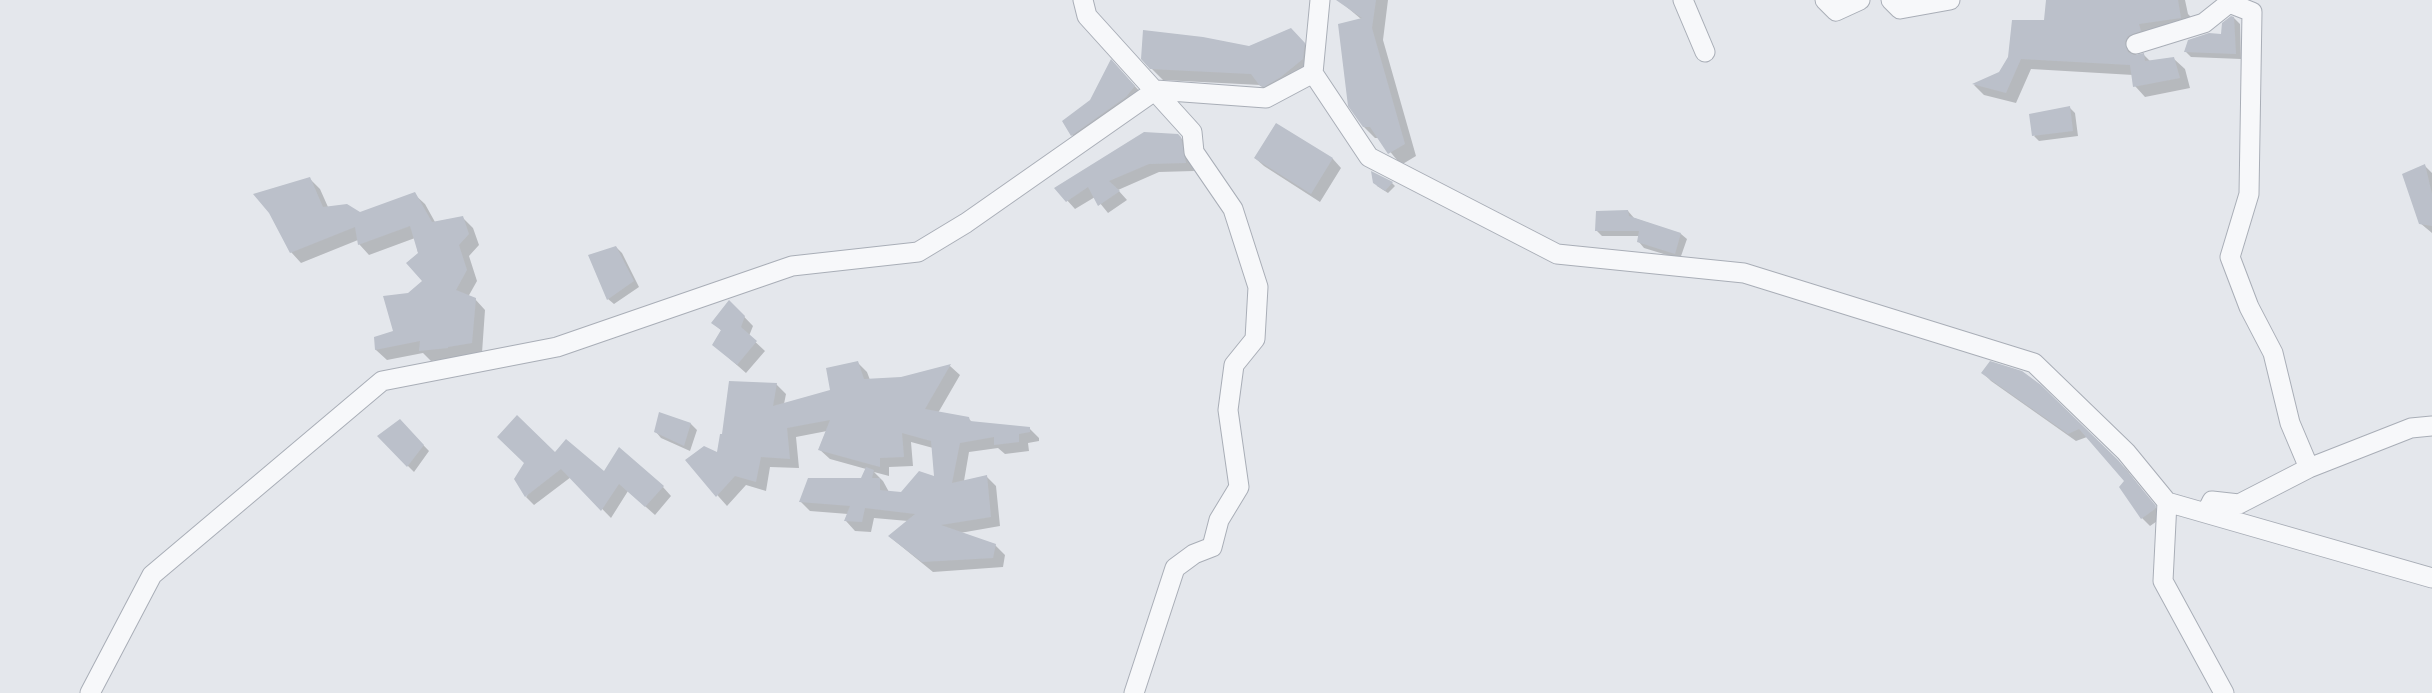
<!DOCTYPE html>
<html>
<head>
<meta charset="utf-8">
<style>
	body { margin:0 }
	canvas { display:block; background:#e4e7ec }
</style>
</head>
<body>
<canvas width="2432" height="693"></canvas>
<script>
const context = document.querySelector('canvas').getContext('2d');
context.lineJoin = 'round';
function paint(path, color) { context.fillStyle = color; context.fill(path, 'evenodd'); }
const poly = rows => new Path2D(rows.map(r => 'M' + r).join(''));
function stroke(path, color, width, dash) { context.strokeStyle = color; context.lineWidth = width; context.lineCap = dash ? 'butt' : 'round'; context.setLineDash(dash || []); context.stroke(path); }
const shadow = poly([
	[1344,0,1388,0,1383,40,1416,156,1401,165,1379,138,1375,138,1363,126,1361,19,1342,3],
	[2047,0,2185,0,2188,14,2199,25,2138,47,2136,56,2144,55,2151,62,2174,59,2185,69,2190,88,2145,97,2135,86,2133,75,2031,69,2016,103,1984,95,1974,85,1999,73,2045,21],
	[2234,18,2240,24,2241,59,2191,57,2186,52,2222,35],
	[1302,41,1316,56,1314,70,1272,97,1260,85,1163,80,1151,68],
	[1120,70,1143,95,1081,144,1072,135,1091,101],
	[2070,108,2075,113,2078,136,2039,141,2034,136],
	[1276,124,1333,159,1341,168,1320,202,1264,166,1255,158],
	[1178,135,1190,147,1194,171,1159,172,1118,190,1127,200,1108,213,1095,197,1075,209,1056,188],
	[2425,166,2432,173,2432,233,2420,223],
	[1373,173,1392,183,1395,186,1388,193,1377,186],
	[310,179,320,189,328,207,360,214,414,194,425,204,435,222,462,217,473,228,479,245,469,256,477,281,468,297,475,299,485,310,482,353,458,357,458,358,431,361,423,353,387,360,376,350,376,338,394,332,409,294,424,282,415,238,369,255,359,244,358,240,301,263,291,252],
	[1628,211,1634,218,1681,234,1687,239,1680,259,1644,248,1639,242,1639,236,1602,236,1596,230],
	[616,247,622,253,639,287,614,304,608,299],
	[729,301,753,326,749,336,765,351,746,373,714,345,722,331,713,323],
	[857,362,867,372,870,380,902,378,950,366,960,375,938,413,968,418,972,422,1029,428,1039,438,1039,441,1028,443,1029,451,1005,454,998,448,969,452,964,481,986,476,996,486,1000,526,960,533,995,545,1005,555,1003,567,933,572,890,537,908,521,874,518,871,532,855,531,846,521,848,514,810,511,800,501,862,480,866,469,830,459,820,450,827,431,796,437,799,468,770,467,766,491,746,485,727,506,687,461,718,454,776,384,786,394,784,404,831,391],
	[911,442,933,448,935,478,902,493,889,492,883,481,874,472,889,476,889,467,913,466],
	[1983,373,2040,386,2126,469,2163,517,2150,526,2142,518,2125,481,2087,437,2076,441,1991,381],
	[660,414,691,424,697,430,690,451,661,438,656,432],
	[400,421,429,451,414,472,378,436],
	[555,454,604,473,663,487,671,496,655,515,628,491,611,518,571,477,534,505,526,497]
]);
const building = poly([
	[1336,0,1376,0,1372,28,1405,144,1388,154,1370,127,1363,127,1348,106,1338,24,1362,18],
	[2046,0,2178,0,2181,18,2139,24,2141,31,2128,36,2125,42,2128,52,2134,55,2144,53,2145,61,2174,57,2180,78,2133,87,2130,65,2021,59,2006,93,1972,84,1999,72,2008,57,2012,20,2044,20],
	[2231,16,2234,17,2236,54,2184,52,2188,40,2209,33,2221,34,2222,23],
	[1291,28,1305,43,1303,59,1281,77,1264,87,1260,86,1251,74,1150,69,1141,59,1143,30,1203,37,1249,46],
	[1111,59,1135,86,1126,97,1071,136,1062,121,1090,100],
	[2070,106,2073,131,2032,136,2029,114],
	[1276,123,1333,158,1311,194,1254,158],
	[1144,132,1178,134,1181,137,1186,163,1149,164,1109,181,1120,191,1098,206,1088,187,1066,202,1054,188],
	[2425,164,2432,194,2432,226,2419,224,2402,174],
	[1371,171,1393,182,1385,191,1373,183],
	[310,177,323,207,347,204,360,212,415,192,432,222,463,216,469,234,459,245,467,270,456,290,476,298,472,343,448,347,448,348,419,351,420,341,375,350,374,337,393,331,383,296,408,293,422,281,406,263,418,253,410,226,358,245,355,227,290,253,269,213,253,194],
	[1628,210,1629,216,1681,233,1675,254,1637,242,1639,231,1595,231,1596,211],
	[616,246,634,281,607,300,588,255],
	[729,300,745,316,741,327,757,341,737,365,712,345,721,330,711,323],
	[858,361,864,379,901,377,951,364,925,409,969,417,970,421,1030,427,1030,432,1019,434,1019,442,994,445,994,437,960,443,952,483,987,475,991,517,941,525,996,544,993,558,922,562,888,536,915,514,865,508,862,522,844,521,850,506,799,502,808,478,861,478,866,467,874,470,872,478,880,478,880,490,901,492,919,471,934,476,931,441,902,433,904,457,880,458,880,467,818,450,830,420,787,428,790,459,761,457,756,482,735,476,716,497,685,460,704,446,717,452,720,434,722,434,729,381,777,383,773,406,830,390,826,368],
	[1990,361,2022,371,2041,385,2118,460,2156,506,2155,509,2141,519,2119,487,2124,481,2079,429,2068,434,1981,373],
	[659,412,691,423,684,446,654,432],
	[517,415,555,452,566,439,604,471,619,447,664,486,645,507,619,484,601,511,561,469,525,497,514,479,524,463,497,437],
	[400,419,424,445,407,467,377,436]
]);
const minor = poly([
	[1083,0,1087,16,1192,132,1194,152,1233,209,1258,287,1255,339,1234,365,1228,410,1239,487,1219,520,1212,547,1194,554,1175,568,1134,693],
	[1320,0,1313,73,1369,157,1557,254,1744,273,2034,363,2126,452,2167,502,2432,578],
	[1683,0,1705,52],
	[1825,0,1836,11,1860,0],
	[1891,0,1900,9,1950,0],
	[2136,44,2204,23,2229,3,2252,12,2249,194,2230,257,2249,307,2273,353,2290,423,2309,468],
	[2167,502,2163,581,2224,693],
	[2206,513,2212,501,2239,504,2309,468,2411,428,2432,426],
	[90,693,152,575,382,381,557,347,792,266,918,252,966,223,1156,90,1266,98,1313,73]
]);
paint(shadow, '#0003');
paint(building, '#bbc0ca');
stroke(minor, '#a9aeb7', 21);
stroke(minor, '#f7f8fa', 19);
</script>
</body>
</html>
